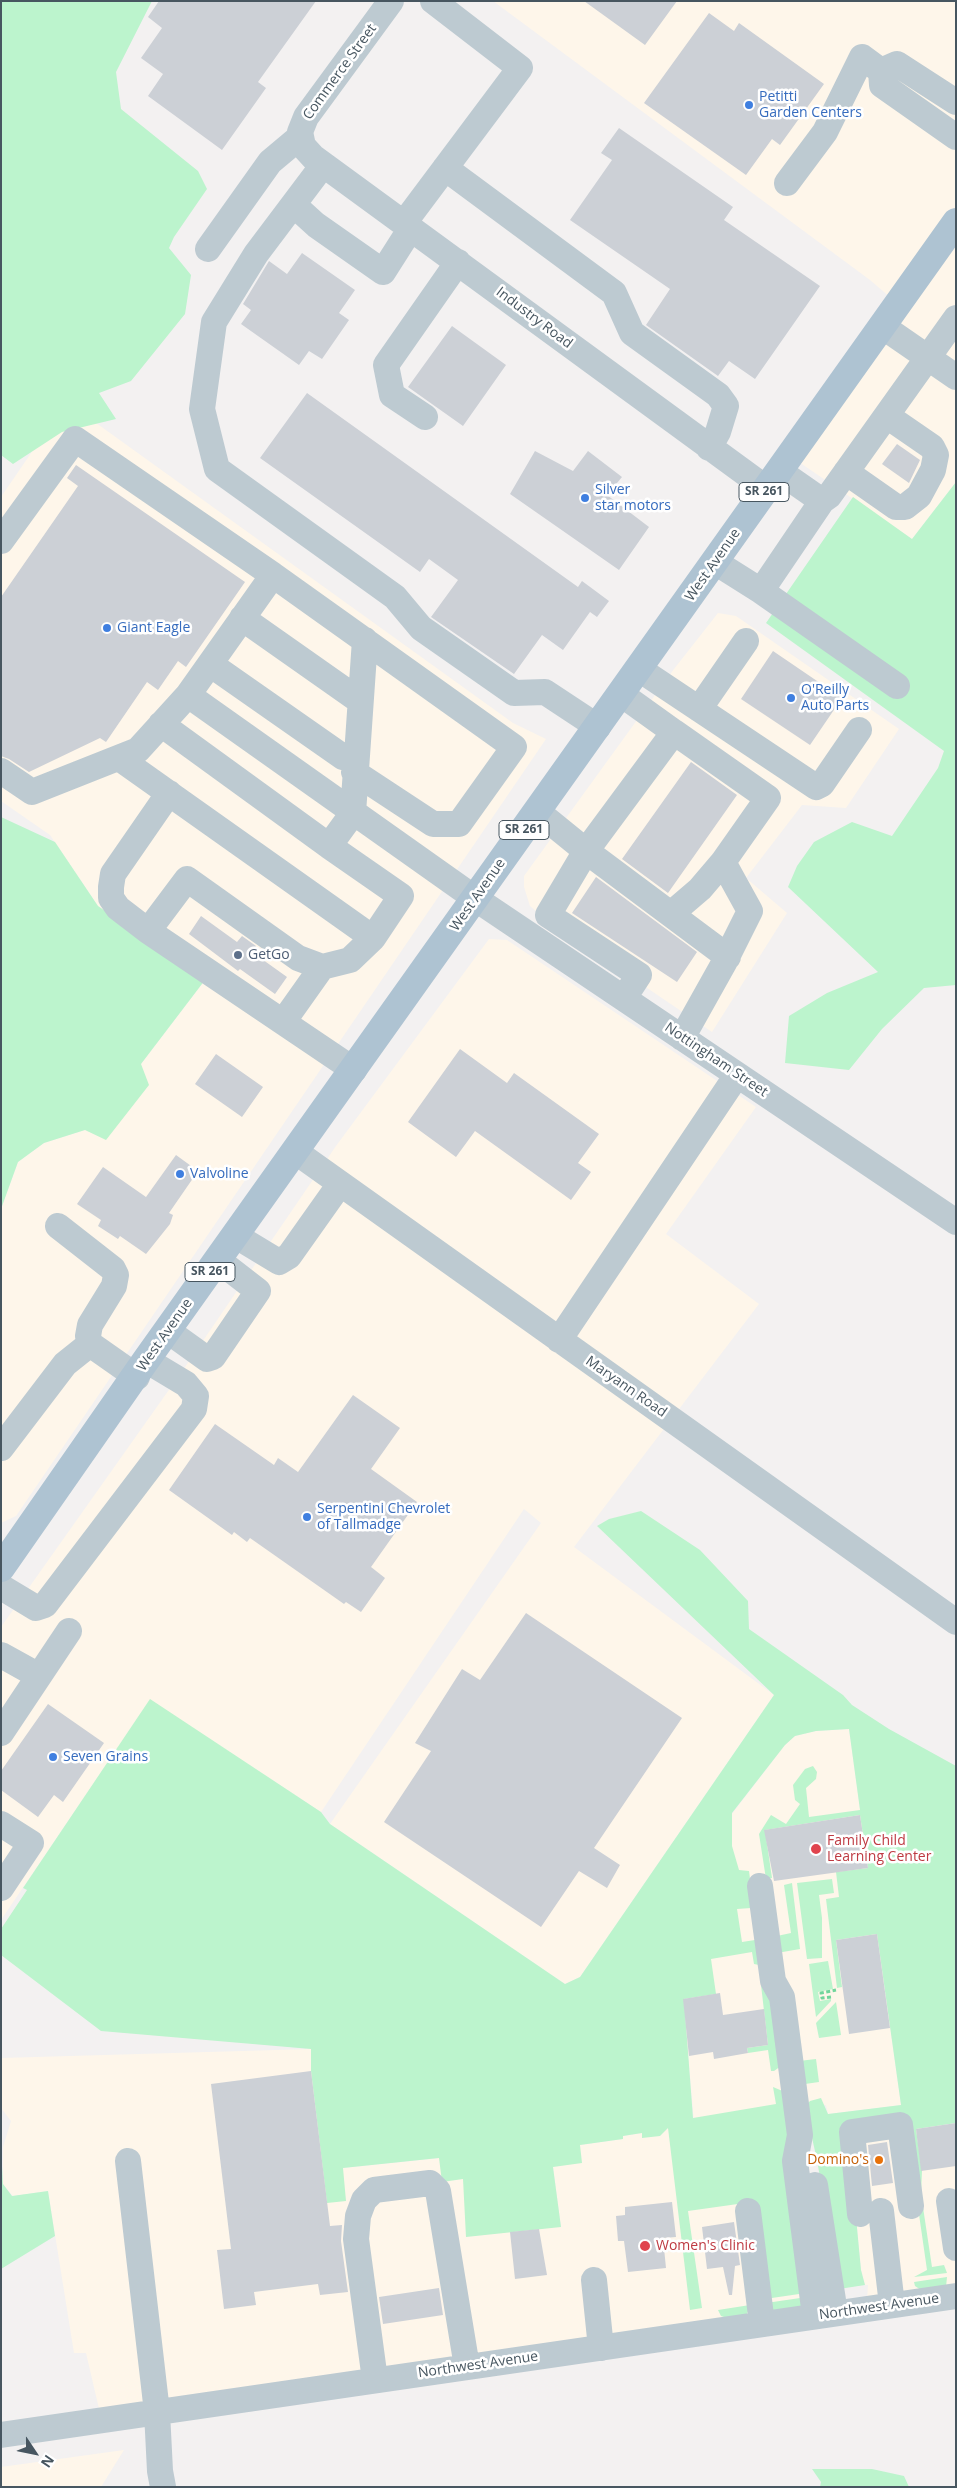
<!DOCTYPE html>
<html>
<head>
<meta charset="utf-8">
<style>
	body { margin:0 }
	#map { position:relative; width:957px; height:2488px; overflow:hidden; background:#f3f1f1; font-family:"Open Sans",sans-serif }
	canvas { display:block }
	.frame { position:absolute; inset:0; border:2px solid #475660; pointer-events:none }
	.north { position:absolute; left:10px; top:2428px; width:50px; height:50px; -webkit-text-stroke:4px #fff; paint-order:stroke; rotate:124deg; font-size:14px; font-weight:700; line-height:20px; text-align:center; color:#475660 }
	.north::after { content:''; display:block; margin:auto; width:18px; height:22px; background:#475660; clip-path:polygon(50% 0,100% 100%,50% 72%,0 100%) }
</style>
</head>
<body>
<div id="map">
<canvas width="957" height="2488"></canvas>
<div class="frame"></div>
<div class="north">N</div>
</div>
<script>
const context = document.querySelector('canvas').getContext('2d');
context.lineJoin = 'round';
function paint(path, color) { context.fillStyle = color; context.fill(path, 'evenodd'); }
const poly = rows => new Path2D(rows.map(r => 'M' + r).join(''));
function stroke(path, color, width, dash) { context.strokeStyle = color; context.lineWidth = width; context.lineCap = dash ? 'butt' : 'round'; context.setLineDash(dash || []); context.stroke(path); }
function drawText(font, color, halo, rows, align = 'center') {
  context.font = font + ' "Open Sans",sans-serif'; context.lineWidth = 5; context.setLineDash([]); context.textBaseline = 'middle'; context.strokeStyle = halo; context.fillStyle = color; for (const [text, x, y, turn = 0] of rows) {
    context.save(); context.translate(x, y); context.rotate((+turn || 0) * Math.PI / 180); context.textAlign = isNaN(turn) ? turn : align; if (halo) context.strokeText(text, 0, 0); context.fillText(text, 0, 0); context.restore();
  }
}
const commercial = poly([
	[493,1,956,1,956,482,912,539,790,456,898,304,870,280],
	[85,415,513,723,546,739,16,1516,1,1523,1,1209,18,1162,44,1143,85,1130,106,1139,141,1064,205,980,98,906,50,835,1,801,1,497,40,440],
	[718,613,736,616,899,729,846,808,802,805,746,878,787,913,712,1032,544,918,530,906,524,887,524,876,674,669],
	[489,939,507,940,756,1107,666,1234,759,1304,574,1547,774,1695,580,1977,565,1984,330,1824,541,1523,524,1509,321,1812,150,1700,1,1920,1,1627,183,1370,336,1146],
	[849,1729,901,2105,828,2114,826,2105,805,2107,804,2308,100,2413,86,2353,74,2353,48,2191,13,2196,3,2184,3,2147,11,2121,1,2108,1,2058,311,2049,311,2071,343,2168,440,2158,463,2178,561,2227,553,2167,580,2145,623,2139,623,2136,642,2133,642,2137,669,2128,694,2123,686,2029,732,1814,785,1745,795,1736,816,1731],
	[847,2121,916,2129,956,2123,956,2286,867,2299,868,2285,865,2285,861,2270],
	[124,2450,101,2487,1,2487,1,2467]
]);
const green = poly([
	[1,1,152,1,116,72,121,109,198,171,207,189,174,237,169,248,191,275,185,314,131,381,99,393,116,419,62,432,13,464,1,455],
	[956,482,956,985,924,988,882,1029,849,1070,785,1063,789,1016,827,993,878,972,788,887,797,866,814,842,852,822,892,836,938,768,944,751,766,623,853,497,912,539],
	[1,817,55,842,98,906,205,980,141,1064,149,1085,106,1140,85,1130,44,1143,18,1162,1,1209],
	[641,1511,700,1550,748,1601,749,1629,843,1695,852,1705,889,1729,956,1766,956,2123,916,2129,922,2171,921,2194,932,2267,944,2265,947,2273,914,2277,927,2270,905,2117,847,2122,861,2270,865,2285,839,2289,817,2160,805,2107,810,2101,821,2098,828,2114,901,2105,877,1934,836,1940,842,1987,837,1988,826,1899,839,1897,836,1872,868,1868,860,1815,765,1830,772,1878,766,1879,759,1834,771,1815,786,1824,800,1804,795,1800,793,1785,805,1769,813,1766,817,1772,816,1779,806,1788,809,1817,860,1810,849,1729,816,1731,795,1736,785,1745,732,1813,732,1846,739,1870,749,1871,753,1902,751,1908,737,1909,742,1942,755,1940,759,1965,754,1964,752,1952,711,1959,716,1994,684,1999,693,2118,776,2104,773,2087,785,2092,806,2293,765,2299,752,2202,688,2211,702,2308,690,2310,668,2128,660,2136,642,2138,642,2133,623,2136,623,2139,580,2145,582,2163,553,2167,561,2227,466,2237,463,2179,442,2182,439,2158,343,2168,346,2201,327,2203,311,2071,311,2049,101,2031,1,1955,1,1929,27,1890,23,1888,150,1699,321,1812,330,1824,565,1984,580,1977,774,1695,597,1526,609,1519],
	[832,1879,834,1893,819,1895,822,1918,822,1958,807,1959,797,1883],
	[792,1883,800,1949,777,1953,777,1936,791,1933,784,1885],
	[828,1961,833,1989,818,1992,820,2001,831,1999,831,2001,816,2017,809,1964],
	[767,1980,781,2066,774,2071,771,2071,768,2050,748,2053,747,2048,768,2045,761,1985],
	[836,2002,841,2035,819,2038,816,2023],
	[816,2059,819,2082,805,2084,799,2061],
	[1,2148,3,2184,12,2196,48,2191,55,2236,1,2269],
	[947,2277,946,2287,921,2290,915,2286,914,2282],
	[807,2297,804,2308,774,2313,766,2303],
	[750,2305,747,2314,727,2318,721,2316,718,2310],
	[812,2469,872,2469,904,2476,909,2487,820,2487,821,2482]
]);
const building = poly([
	[159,1,316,1,258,82,266,88,222,150,148,96,163,74,141,58,162,28,148,17],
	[584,1,677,1,645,45],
	[709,13,734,31,739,23,824,84,780,145,772,139,746,175,644,103],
	[619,128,733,207,724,220,820,286,755,379,729,361,718,376,646,325,670,289,570,220,612,160,601,153],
	[302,253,355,290,339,313,349,320,322,359,309,351,299,365,241,324,251,310,243,304,269,261,287,274],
	[452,326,506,365,463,426,408,387],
	[307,393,578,587,582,581,609,601,597,617,590,612,563,650,542,635,514,674,431,617,458,580,429,559,420,572,260,458],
	[897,444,920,460,909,483,882,464],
	[535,451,573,471,588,451,622,477,607,495,649,527,619,570,510,494],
	[76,465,245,582,186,667,178,661,158,690,147,682,106,742,100,738,29,772,9,759,1,756,1,597,78,486,67,478],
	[773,651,842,698,810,745,741,699],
	[691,762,737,795,668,893,622,859],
	[596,877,697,952,677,982,572,913],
	[201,916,237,942,242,936,256,946,252,952,287,977,275,994,240,969,238,971,189,934],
	[460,1049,507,1083,514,1073,599,1134,578,1163,591,1172,571,1200,475,1131,456,1157,408,1122],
	[216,1054,263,1087,242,1117,195,1084],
	[176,1155,198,1171,169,1213,173,1215,170,1224,146,1254,120,1236,118,1239,98,1226,101,1220,77,1204,103,1167,146,1197],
	[353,1395,400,1428,371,1469,417,1502,371,1567,385,1578,361,1612,346,1602,344,1604,250,1538,247,1542,234,1532,232,1535,169,1490,215,1424,274,1465,278,1458,298,1472],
	[526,1613,682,1718,594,1848,620,1865,607,1888,579,1871,541,1927,384,1822,431,1751,415,1743,462,1669,480,1680],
	[48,1704,104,1743,63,1802,54,1795,38,1817,1,1790,1,1771],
	[860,1815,868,1868,774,1881,764,1830],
	[877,1934,890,2028,849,2034,836,1940],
	[720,1993,723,2015,764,2009,768,2045,747,2048,748,2053,714,2059,713,2052,689,2056,683,1999],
	[311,2071,330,2226,342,2225,341,2241,348,2292,320,2295,318,2284,254,2292,256,2305,224,2309,217,2250,231,2249,211,2084],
	[956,2123,956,2166,921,2171,916,2129],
	[887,2142,893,2183,872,2186,868,2145],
	[672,2202,676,2237,663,2238,666,2268,628,2272,624,2241,618,2241,616,2216,625,2215,625,2207],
	[734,2222,740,2265,735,2266,732,2295,729,2295,723,2267,707,2269,702,2227],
	[539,2229,547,2275,515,2279,510,2232],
	[439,2288,443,2315,383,2324,379,2297]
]);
const path = poly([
	[831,1997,822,1998,821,1993,836,1990]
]);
const minor = poly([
	[391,1,306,117,300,132,303,146,313,157,767,489],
	[956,102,897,64,881,71,882,85,956,137],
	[323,165,256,254,214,322,202,409,217,469,395,597,421,628,514,693,545,692,598,727],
	[445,168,614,293,632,333,718,395,726,406,718,432,709,448],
	[787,183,825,132,862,57,881,71],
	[294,205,316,225,383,272,411,228],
	[404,223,520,68,433,1],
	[208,249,270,162,301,136],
	[882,326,956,377],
	[425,417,392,395,386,365,458,262],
	[779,471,822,501,829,496,956,318],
	[846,472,896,507,905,507,919,496,933,470,936,455,932,447,887,416],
	[1,541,75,439,273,575,188,695,138,750,32,792,1,771],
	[715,562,761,591,822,501],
	[273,575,514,747,459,824,433,824,354,772],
	[761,591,897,686],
	[242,618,360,701],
	[210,664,343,757,356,760],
	[639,669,816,787,822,784,859,730],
	[621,694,674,732,586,851,548,915,639,975,624,998],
	[188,695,476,899,956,1222],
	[699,709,746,641],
	[161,724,329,846],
	[119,758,373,938,401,896,329,846,353,813,365,640],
	[538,812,586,851,728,957],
	[672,913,700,889,723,862,768,798,674,732],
	[148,931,118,908,111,898,111,887,113,874,169,793],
	[283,1022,322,967],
	[682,1038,724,963,750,911,723,862],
	[354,1070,148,931,187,879,298,958,322,967,350,960,373,938],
	[296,1152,956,1622],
	[58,1226,113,1269,116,1275,114,1286,90,1325,88,1336,90,1344,137,1377],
	[236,1236,279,1262,289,1256,340,1184],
	[168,1331,207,1359,213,1357,258,1291,218,1260],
	[559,1340,737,1075],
	[1,1448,65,1364,90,1344],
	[1,1587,36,1608,45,1605,194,1409,196,1396,186,1384,146,1360],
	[1,1655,39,1676],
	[1,1733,69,1631],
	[1,1824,31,1843,1,1888],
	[760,1886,773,1981,782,1997,800,2135,795,2161,815,2316],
	[128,2161,157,2412,160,2471,163,2487],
	[815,2185,835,2313],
	[949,2201,956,2248],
	[748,2211,762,2324],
	[881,2211,892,2305],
	[860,2214,852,2132,900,2125,911,2206],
	[594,2280,601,2348],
	[375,2380,356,2239,358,2216,364,2200,374,2190,430,2183,438,2191,467,2367],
	[1,2435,956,2296]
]);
const major = poly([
	[1,1568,146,1360,956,222]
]);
const markers = [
	[749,105,5,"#3f7fe0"],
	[585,498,5,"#3f7fe0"],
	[107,628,5,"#3f7fe0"],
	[791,698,5,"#3f7fe0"],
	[238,955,5,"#5c6f8a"],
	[180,1174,5,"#3f7fe0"],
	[307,1517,5,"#3f7fe0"],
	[53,1757,5,"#3f7fe0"],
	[816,1849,6,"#e0444e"],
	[879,2160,5,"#e8710a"],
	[645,2246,6,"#e0444e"]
];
const shields = [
	[764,492,50],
	[524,830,50],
	[210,1272,50]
];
const shieldNames = [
	["SR 261",764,492],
	["SR 261",524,830],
	["SR 261",210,1272]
];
const streetNames = [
	["Commerce Street",340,72,-54],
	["Industry Road",534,318,37],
	["West Avenue",713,565,-55],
	["West Avenue",478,895,-55],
	["Nottingham Street",716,1060,34],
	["West Avenue",165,1335,-55],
	["Maryann Road",626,1387,35],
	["Northwest Avenue",879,2307,-8],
	["Northwest Avenue",478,2365,-8]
];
const shopNames = [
	["Petitti",759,97],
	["Garden Centers",759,113],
	["Silver",595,490],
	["star motors",595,506],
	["Giant Eagle",117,628],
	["O'Reilly",801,690],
	["Auto Parts",801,706],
	["Valvoline",190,1174],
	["Serpentini Chevrolet",317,1509],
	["of Tallmadge",317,1525],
	["Seven Grains",63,1757]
];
const serviceNames = [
	["GetGo",248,955]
];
const healthNames = [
	["Family Child",827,1841],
	["Learning Center",827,1857],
	["Women's Clinic",656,2246]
];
const foodNames = [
	["Domino's",869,2160]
];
paint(commercial, '#fef6ea');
paint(green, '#bcf4cd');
paint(building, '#ccd0d6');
stroke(path, '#71d59c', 3, [4, 2.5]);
stroke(minor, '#bdcad1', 26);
stroke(major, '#aec3d2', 28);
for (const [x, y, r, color] of markers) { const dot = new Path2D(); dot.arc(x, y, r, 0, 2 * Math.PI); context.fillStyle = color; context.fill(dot); stroke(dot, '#fff', 2); }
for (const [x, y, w] of shields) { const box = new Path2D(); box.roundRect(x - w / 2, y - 9.5, w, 19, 4); context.fillStyle = '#fff'; context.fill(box); stroke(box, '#475660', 1); }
drawText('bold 12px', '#475660', null, shieldNames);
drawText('14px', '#475660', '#fff', streetNames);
drawText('14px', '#366cbe', '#fff', shopNames, 'left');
drawText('14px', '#4e5e75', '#fff', serviceNames, 'left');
drawText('14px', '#be3a42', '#fff', healthNames, 'left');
drawText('14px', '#c56008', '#fff', foodNames, 'right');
</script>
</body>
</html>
